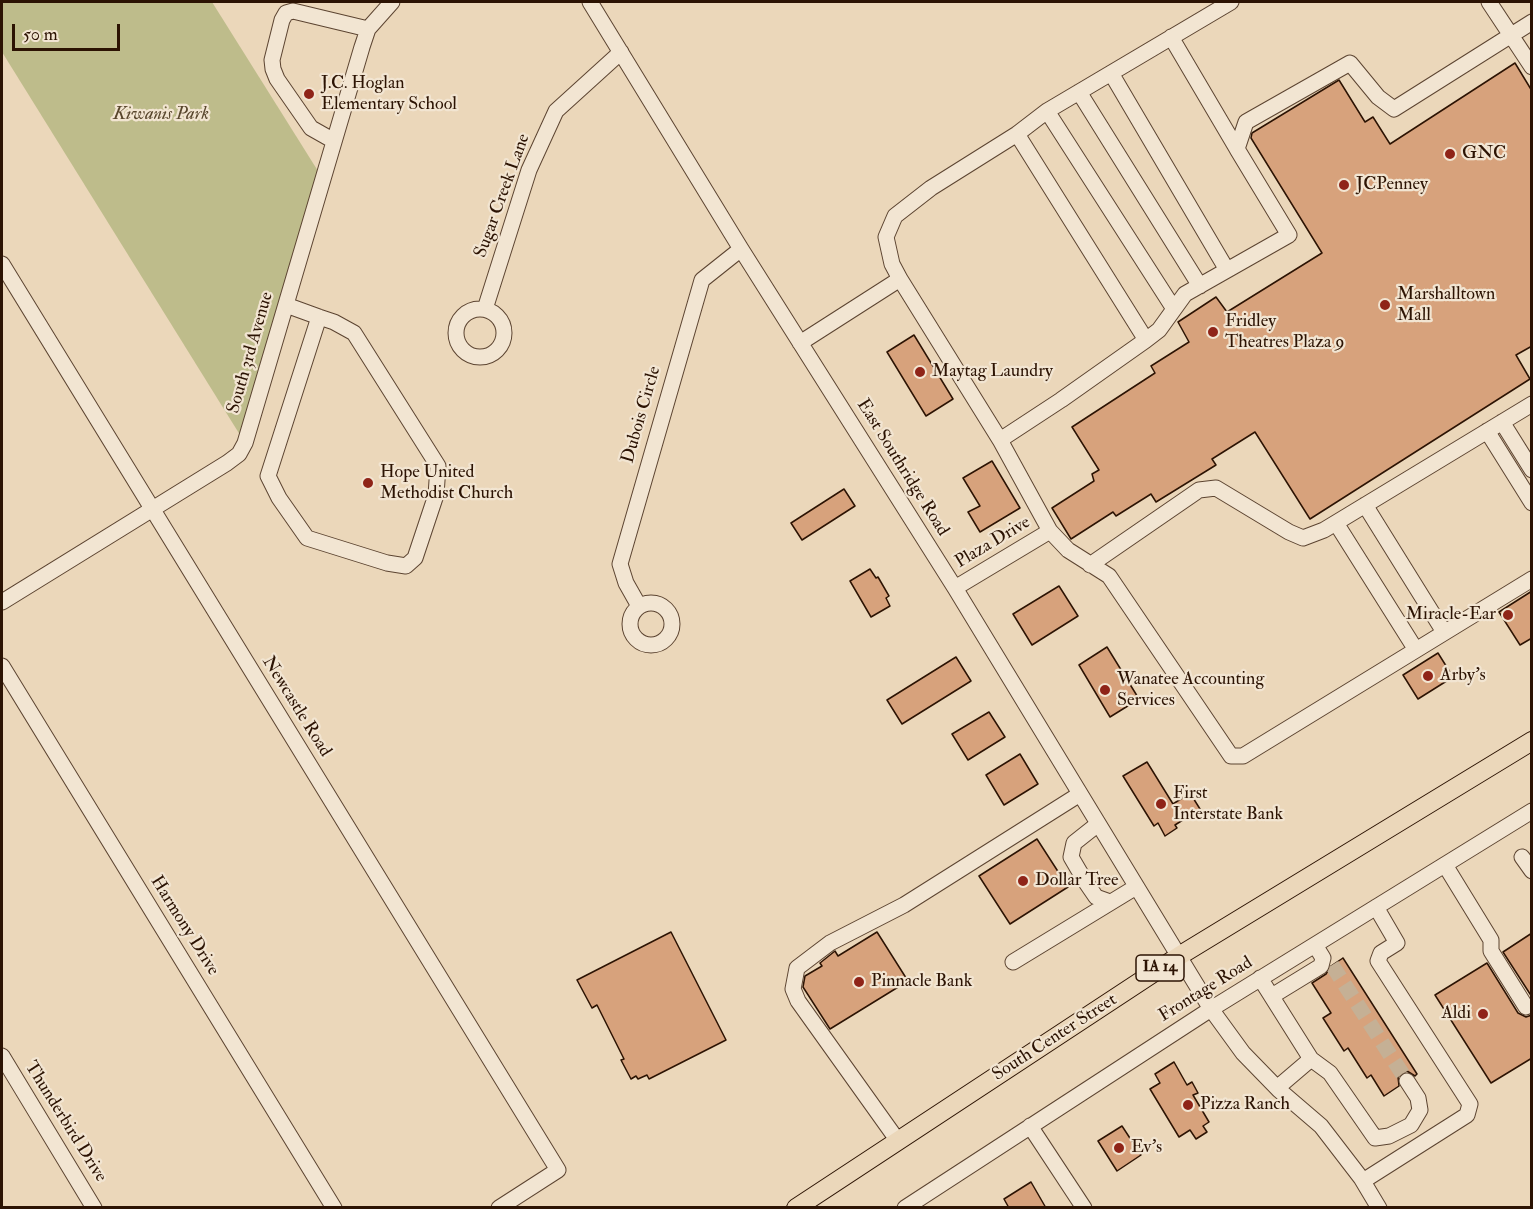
<!DOCTYPE html>
<html>
<head>
<meta charset="utf-8">
<style>
	body { margin:0 }
	#map { position:relative; width:1533px; height:1209px; overflow:hidden; background:#ebd7ba; font-family:"IM FELL Double Pica",serif }
	canvas { display:block }
	.frame { position:absolute; inset:0; border:3px solid #2c1303; pointer-events:none }
	.scale { position:absolute; left:12px; top:24px; width:108px; height:27px; box-sizing:border-box; border:3px solid #2c1303; border-top:0; padding-left:8px; font-size:18px; line-height:21px; white-space:nowrap; color:#2c1303; -webkit-text-stroke:4px #f2e5d2; paint-order:stroke }
</style>
</head>
<body>
<div id="map">
<canvas width="1533" height="1209"></canvas>
<div class="frame"></div>
<div class="scale">50 m</div>
</div>
<script>
const context = document.querySelector('canvas').getContext('2d');
context.lineJoin = 'round';
function paint(path, color) { context.fillStyle = color; context.fill(path, 'evenodd'); }
const poly = rows => new Path2D(rows.map(r => 'M' + r).join(''));
function stroke(path, color, width, dash) { context.strokeStyle = color; context.lineWidth = width; context.lineCap = dash ? 'butt' : 'round'; context.setLineDash(dash || []); context.stroke(path); }
function drawText(font, color, halo, rows, align = 'center') {
  context.font = font + ' "IM FELL Double Pica",serif'; context.lineWidth = 4.5; context.setLineDash([]); context.textBaseline = 'middle'; context.strokeStyle = halo; context.fillStyle = color; for (const [text, x, y, turn = 0] of rows) {
    context.save(); context.translate(x, y); context.rotate((+turn || 0) * Math.PI / 180); context.textAlign = isNaN(turn) ? turn : align; if (halo) context.strokeText(text, 0, 0); context.fillText(text, 0, 0); context.restore();
  }
}
const green = poly([
	[2,2,212,2,323,179,245,443,2,52]
]);
const building = poly([
	[1515,63,1532,91,1532,346,1516,355,1530,379,1310,519,1255,432,1212,459,1216,465,1156,502,1151,494,1116,516,1113,512,1071,539,1052,508,1094,481,1092,474,1099,470,1072,427,1155,373,1151,366,1189,342,1178,322,1216,297,1227,312,1322,253,1251,138,1252,133,1339,80,1365,122,1373,117,1390,144,1515,63],
	[914,335,953,399,926,416,887,352,914,335],
	[992,461,1020,508,980,532,968,512,980,506,963,478,992,461],
	[844,489,855,506,802,540,791,523,844,489],
	[870,569,876,578,878,577,889,596,886,598,890,606,871,617,850,581,870,569],
	[1059,586,1078,616,1032,645,1013,614,1059,586],
	[1532,591,1532,638,1520,645,1499,612,1532,591],
	[1107,647,1139,699,1110,717,1079,665,1107,647],
	[1438,653,1453,677,1418,699,1403,675,1438,653],
	[956,657,971,681,902,724,887,700,956,657],
	[989,712,1005,737,968,760,952,734,989,712],
	[1020,754,1038,784,1004,805,986,775,1020,754],
	[1147,762,1173,804,1190,793,1200,809,1175,825,1177,828,1165,836,1158,823,1154,826,1123,776,1147,762],
	[1037,839,1068,887,1010,924,979,876,1037,839],
	[671,932,726,1040,649,1079,647,1075,638,1079,636,1076,631,1079,621,1060,624,1059,597,1005,592,1008,577,980,671,932],
	[877,932,908,981,830,1029,803,987,805,976,822,966,820,963,835,951,838,956,877,932],
	[1532,933,1532,997,1503,952,1532,933],
	[1343,958,1417,1074,1415,1076,1407,1071,1402,1073,1398,1077,1399,1086,1384,1096,1371,1075,1367,1078,1348,1048,1344,1051,1323,1018,1331,1013,1312,983,1326,974,1331,966,1343,958],
	[1487,963,1518,1013,1526,1017,1532,1015,1532,1058,1491,1083,1435,995,1487,963],
	[1174,1062,1187,1085,1192,1082,1198,1093,1193,1095,1209,1122,1203,1126,1207,1132,1196,1139,1190,1130,1179,1137,1150,1089,1160,1083,1155,1074,1174,1062],
	[1122,1126,1141,1155,1117,1171,1098,1141,1122,1126],
	[1031,1182,1046,1208,1009,1208,1004,1199,1031,1182]
]);
const minorTunnel = poly([
	[1332,965,1407,1081]
]);
const minor = poly([
	[590,2,741,249,955,588,1211,1009,1243,1053,1279,1090,1321,1126,1361,1178,1379,1208],
	[1489,2,1532,67],
	[1532,22,1394,109,1378,97,1350,63,1246,122,1237,149,1289,235,1185,294,1159,330,1146,340,1061,400,1000,440,1050,531,1068,550,1109,576,1231,756,1243,756,1532,579],
	[1171,37,1237,149],
	[1111,73,1227,270],
	[1079,92,1200,286],
	[1047,111,1174,309],
	[1017,134,1146,340],
	[334,141,311,128,277,79,273,69,272,60,282,20,286,13,293,11,368,29],
	[2,264,558,1170,499,1208],
	[900,279,892,264,886,237,895,216,931,188,1017,134,1047,111,1231,2],
	[286,305,319,317,334,322,354,333,438,466,436,495,415,558,406,566,387,563,307,538,279,498,268,476,319,317],
	[485,309,529,170,556,111,621,52],
	'456 333a24 24 0 1 1 48 0a24 24 0 1 1-48 0Z',
	[800,343,900,279,1000,440],
	[1502,422,1532,470],
	[1487,431,1532,503],
	[1365,505,1444,632],
	[1336,523,1416,650],
	[1090,565,1199,490,1216,488,1289,532,1303,538,1324,530,1532,404],
	[955,588,1050,531],
	[2,602,227,463,239,454,245,443,362,47,368,29,392,2],
	'630 624a21 21 0 1 1 42 0a21 21 0 1 1-42 0Z',
	[639,606,626,583,620,564,702,280,741,249],
	[2,666,334,1208],
	[1098,824,1074,843,1071,857,1085,881,1096,897,1110,902],
	[1522,857,1532,871],
	[1445,865,1491,940,1491,951,1526,1007],
	[1013,962,1136,887],
	[1260,978,1311,1059,1277,1088],
	[1272,996,1321,966,1323,958,1315,945],
	[2,1056,94,1208],
	[1311,1059,1330,1073,1375,1138,1389,1136,1411,1125,1420,1110,1418,1098,1407,1081],
	[1030,1126,1084,1208],
	[898,1141,798,1001,793,989,797,968,830,943,904,905,1080,794],
	[1363,1181,1467,1115,1470,1104,1378,961,1381,953,1397,943,1376,907],
	[905,1208,1211,1009,1532,811]
]);
const major = poly([
	[796,1208,1179,956,1532,741]
]);
const markers = [
	[309,94,6,"#8f2418"],
	[1450,154,6,"#8f2418"],
	[1344,185,6,"#8f2418"],
	[1385,305,6,"#8f2418"],
	[1213,332,6,"#8f2418"],
	[920,372,6,"#8f2418"],
	[368,483,6,"#8f2418"],
	[1508,615,6,"#8f2418"],
	[1428,676,6,"#8f2418"],
	[1105,690,6,"#8f2418"],
	[1161,804,6,"#8f2418"],
	[1023,881,6,"#8f2418"],
	[859,982,6,"#8f2418"],
	[1483,1014,6,"#8f2418"],
	[1188,1105,6,"#8f2418"],
	[1119,1148,6,"#8f2418"]
];
const shields = [
	[1160,968,48]
];
const shieldNames = [
	["IA 14",1160,968]
];
const poiNames = [
	["J.C. Hoglan",321,84],
	["Elementary School",321,105],
	["GNC",1462,154],
	["JCPenney",1356,185],
	["Marshalltown",1397,295],
	["Mall",1397,316],
	["Fridley",1225,322],
	["Theatres Plaza 9",1225,343],
	["Maytag Laundry",932,372],
	["Hope United",380,473],
	["Methodist Church",380,494],
	["Miracle-Ear",1496,615,"right"],
	["Arby's",1440,676],
	["Wanatee Accounting",1117,680],
	["Services",1117,701],
	["First",1173,794],
	["Interstate Bank",1173,815],
	["Dollar Tree",1035,881],
	["Pinnacle Bank",871,982],
	["Aldi",1471,1014,"right"],
	["Pizza Ranch",1200,1105],
	["Ev's",1131,1148]
];
const parkNames = [
	["Kiwanis Park",161,115]
];
const streetNames = [
	["Sugar Creek Lane",503,196,-70],
	["South 3rd Avenue",251,353,-74],
	["Dubois Circle",642,415,-74],
	["East Southridge Road",902,468,58],
	["Plaza Drive",993,543,-31],
	["Newcastle Road",296,707,58],
	["Harmony Drive",184,926,58],
	["Frontage Road",1206,990,-32],
	["South Center Street",1055,1038,-33],
	["Thunderbird Drive",65,1122,58]
];
paint(green, '#bebc8b');
paint(building, '#d7a27c');
stroke(building, '#2c1303', 1.5);
stroke(minorTunnel, '#c5b095', 15, [15, 8]);
stroke(minor, '#5c4431', 17);
stroke(major, '#2c1303', 20);
stroke(minor, '#f2e5d2', 15);
stroke(major, '#ebd7ba', 18);
for (const [x, y, r, color] of markers) { const dot = new Path2D(); dot.arc(x, y, r, 0, 2 * Math.PI); context.fillStyle = color; context.fill(dot); stroke(dot, '#f2e5d2', 2); }
for (const [x, y, w] of shields) { const box = new Path2D(); box.roundRect(x - w / 2, y - 13, w, 26, 4.5); context.fillStyle = '#f2e5d2'; context.fill(box); stroke(box, '#2c1303', 1.5); }
drawText('bold 16px', '#2c1303', null, shieldNames);
drawText('18px', '#2c1303', '#f2e5d2', poiNames, 'left');
drawText('italic 18px', '#58462c', '#f2e5d2', parkNames);
drawText('18px', '#2c1303', '#f2e5d2', streetNames);
</script>
</body>
</html>
